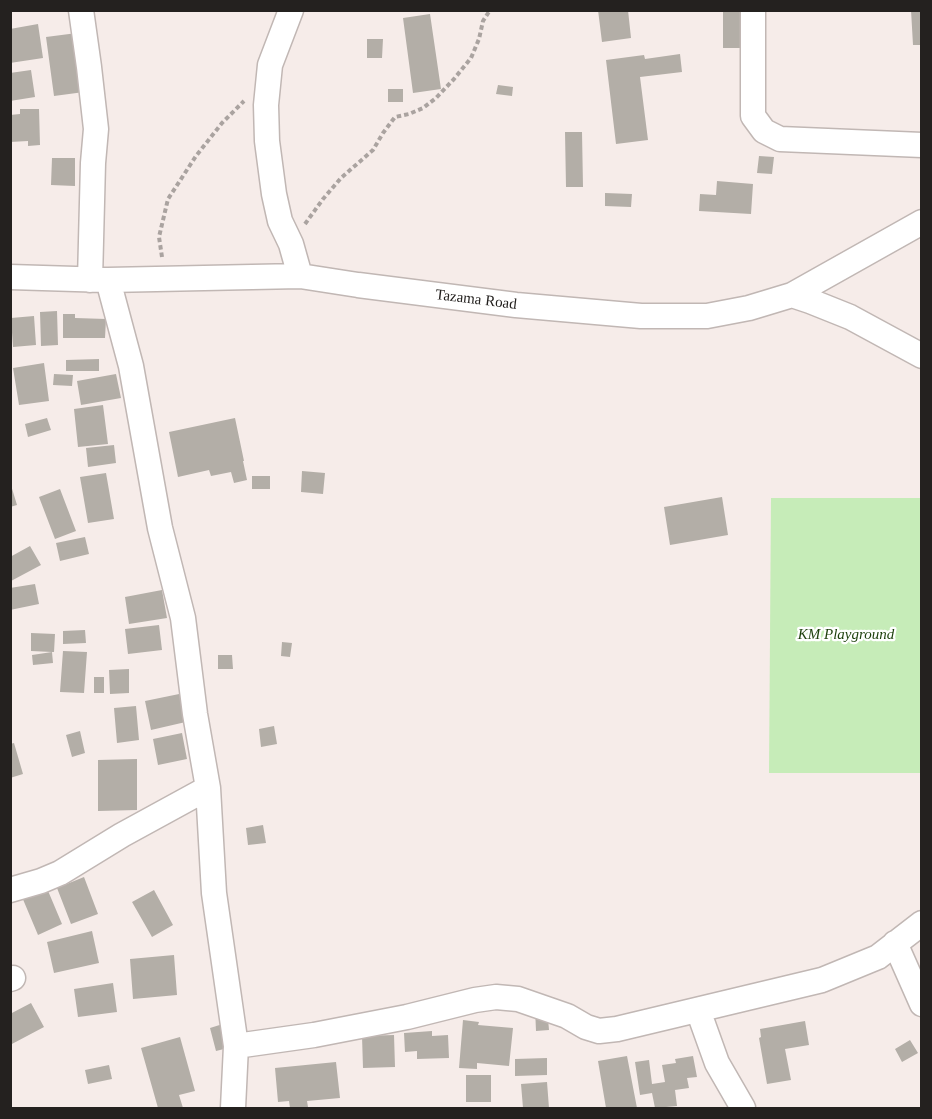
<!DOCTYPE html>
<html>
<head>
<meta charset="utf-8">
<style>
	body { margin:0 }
	#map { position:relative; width:932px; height:1119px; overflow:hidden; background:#f6ece9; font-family:"Times New Roman",serif }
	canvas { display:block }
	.frame { position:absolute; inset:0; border:12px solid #24211f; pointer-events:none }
</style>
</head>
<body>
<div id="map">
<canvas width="932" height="1119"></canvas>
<div class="frame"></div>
</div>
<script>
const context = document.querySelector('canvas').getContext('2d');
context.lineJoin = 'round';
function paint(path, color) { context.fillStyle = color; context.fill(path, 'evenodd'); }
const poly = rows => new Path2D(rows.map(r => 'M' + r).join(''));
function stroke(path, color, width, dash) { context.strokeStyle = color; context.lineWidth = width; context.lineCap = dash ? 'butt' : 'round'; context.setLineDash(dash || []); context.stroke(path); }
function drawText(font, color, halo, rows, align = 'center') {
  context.font = font + ' "Times New Roman",serif'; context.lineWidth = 4.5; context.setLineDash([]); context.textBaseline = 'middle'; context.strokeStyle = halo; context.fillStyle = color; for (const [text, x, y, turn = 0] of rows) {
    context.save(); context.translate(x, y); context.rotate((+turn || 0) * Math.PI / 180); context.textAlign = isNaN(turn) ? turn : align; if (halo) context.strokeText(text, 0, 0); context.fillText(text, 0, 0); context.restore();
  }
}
const green = poly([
	[771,498,921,498,921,773,769,773]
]);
const building = poly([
	[598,10,628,10,631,38,602,42],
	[723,10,750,10,750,48,723,48],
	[911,10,922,10,922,45,913,45],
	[430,14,441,89,413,93,403,18],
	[38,24,43,58,10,63,10,29],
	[77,33,84,92,54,96,46,37],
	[367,39,383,39,382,58,367,58],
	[680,54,682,72,640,77,648,140,616,144,606,60,644,55,645,59],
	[31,70,35,97,10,101,10,73],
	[498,85,513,87,512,96,496,94],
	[388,89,403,89,403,102,388,102],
	[20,109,39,109,40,145,28,146,28,141,10,142,10,115,20,114],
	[565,132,582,132,583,187,566,187],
	[759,156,774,157,772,174,757,173],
	[52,158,75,158,75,186,51,185],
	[717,181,753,184,751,214,699,211,700,194,716,195],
	[605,193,632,194,631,207,605,206],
	[57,311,58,345,41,346,40,312],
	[63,314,75,314,75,318,106,319,105,338,63,338],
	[34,316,36,345,13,347,11,318],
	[99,359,99,371,66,371,66,360],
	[44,363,49,401,19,405,13,368],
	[54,374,73,375,72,386,53,385],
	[116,374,121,398,81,405,77,381],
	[103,405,108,444,78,447,74,409],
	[47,418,51,430,28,437,25,424],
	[235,418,244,461,243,461,247,480,234,483,231,472,211,476,209,470,178,477,169,432],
	[114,445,116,463,88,467,86,448],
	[302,471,325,473,323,494,301,492],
	[106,473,114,519,88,523,80,477],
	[252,476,270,476,270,489,252,489],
	[10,482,17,505,10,507],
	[60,489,76,531,55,539,39,497],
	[722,497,728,535,670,545,664,507],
	[85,537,89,554,60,561,56,543],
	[30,546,41,565,11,581,10,557],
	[35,584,39,604,10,610,10,588],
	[162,590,167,618,129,624,125,597],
	[159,625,162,650,128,654,125,629],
	[85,630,86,643,63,644,63,631],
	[31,633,55,634,54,652,52,652,53,663,33,665,32,655,52,652,31,651],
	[282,642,292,643,290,657,281,656],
	[63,651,87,652,84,693,60,692],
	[218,655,232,655,233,669,218,669],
	[129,669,129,693,110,694,109,670],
	[94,677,104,677,104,693,94,693],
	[184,693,190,721,151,730,145,701],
	[136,706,139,740,117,743,114,708],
	[274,726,277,744,261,747,259,729],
	[80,731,85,753,72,757,66,735],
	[182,733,187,759,158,765,153,739],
	[14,743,23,774,10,778,10,744],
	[137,759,137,810,98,811,98,760],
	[263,825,266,843,248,845,246,828],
	[84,877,98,914,71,924,57,888],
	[46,886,62,924,38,935,22,897],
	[154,890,173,925,152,937,132,902],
	[92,931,99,963,54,973,47,942],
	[174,955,177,995,133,999,130,959],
	[113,983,117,1012,78,1017,74,989],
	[31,1003,44,1027,10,1045,10,1014],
	[547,1007,549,1030,536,1031,535,1008],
	[463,1020,479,1022,478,1025,513,1028,509,1066,477,1063,477,1069,459,1068],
	[805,1021,809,1045,785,1049,791,1080,767,1084,759,1038,761,1037,760,1029],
	[226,1023,232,1047,216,1051,210,1028],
	[432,1031,432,1036,448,1035,449,1058,417,1059,417,1051,405,1052,404,1033],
	[394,1035,395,1067,363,1068,362,1036],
	[180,1037,195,1091,179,1095,183,1108,158,1108,141,1048],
	[910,1040,918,1053,902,1062,895,1049],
	[627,1056,637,1108,606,1108,598,1061],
	[693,1056,697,1077,687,1078,689,1088,675,1090,677,1106,655,1108,652,1093,640,1095,635,1062,649,1060,652,1084,665,1082,662,1065,676,1063,675,1059],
	[547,1058,547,1075,515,1076,515,1059],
	[336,1062,340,1098,307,1101,308,1107,296,1108,290,1108,289,1101,278,1102,275,1068],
	[109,1065,112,1079,88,1084,85,1070],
	[466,1075,491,1075,491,1102,466,1102],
	[547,1082,549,1108,523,1108,521,1084]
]);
const path = poly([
	[305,224,323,199,341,178,373,150,383,133,395,117,409,114,423,108,436,98,454,79,471,58,479,39,483,21,490,10],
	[162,257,159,237,168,199,196,156,222,123,244,101]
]);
const minor = poly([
	[81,10,89,67,96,129,93,163,90,280],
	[291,10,270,65,266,105,267,141,274,194,280,221,291,244,300,276],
	[753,10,753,116,764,131,780,139,922,145],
	[10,277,108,280,300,276,358,285,516,305,641,316,707,316,749,308,792,295,922,222],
	[108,280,131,366,160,528,183,618,195,714,208,788,214,893,236,1046,233,1108],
	[792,295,810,301,850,317,922,356],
	[10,890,41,881,60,873,122,835,208,788],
	[895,943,922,1004],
	[10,979,13,978],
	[698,1010,717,1063,743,1108],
	[236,1046,314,1035,407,1017,475,1000,496,997,518,999,567,1016,586,1027,599,1031,617,1029,822,980,878,957,922,923]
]);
const streetNames = [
	["Tazama Road",476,300,7]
];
const parkNames = [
	["KM Playground",846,635]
];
paint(green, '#c6ecb8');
paint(building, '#b3aea7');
stroke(minor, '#c1b7b4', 27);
stroke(path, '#aaa3a0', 4, [4.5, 3]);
stroke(minor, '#fff', 24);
drawText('15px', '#24211f', '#fff', streetNames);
drawText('italic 15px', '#1c3f0b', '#fff', parkNames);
</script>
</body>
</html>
